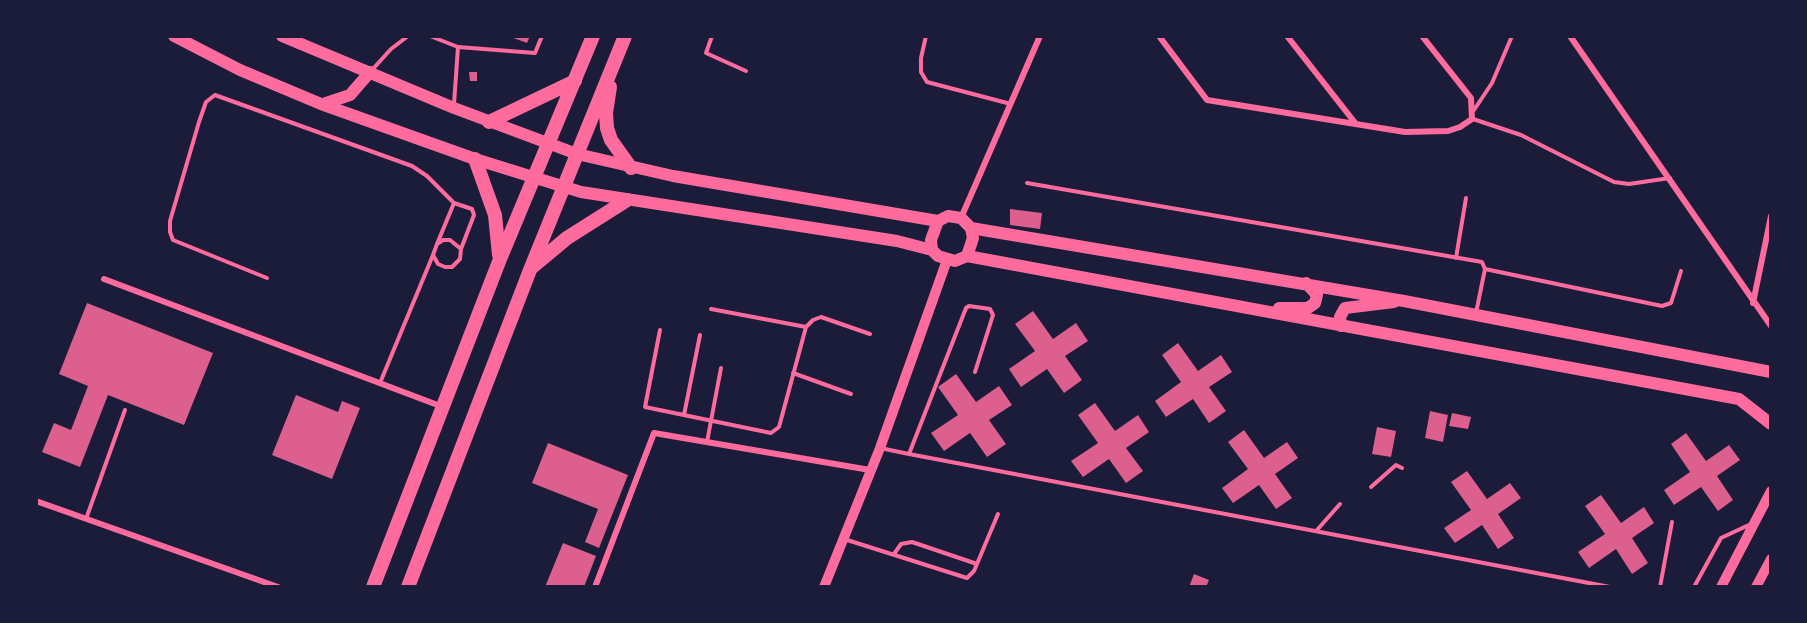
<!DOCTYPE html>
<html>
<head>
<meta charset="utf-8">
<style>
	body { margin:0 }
	#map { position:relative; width:1807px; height:623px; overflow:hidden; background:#1b1b3a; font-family:Raleway,sans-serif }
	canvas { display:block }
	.frame { position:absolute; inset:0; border:38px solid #1b1b3a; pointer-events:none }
</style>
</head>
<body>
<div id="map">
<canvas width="1807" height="623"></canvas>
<div class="frame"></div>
</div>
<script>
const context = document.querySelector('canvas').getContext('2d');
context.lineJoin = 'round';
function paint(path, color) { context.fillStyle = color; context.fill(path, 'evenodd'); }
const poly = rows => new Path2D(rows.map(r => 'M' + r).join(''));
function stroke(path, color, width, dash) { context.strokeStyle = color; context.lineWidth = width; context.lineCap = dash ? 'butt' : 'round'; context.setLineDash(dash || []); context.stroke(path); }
const building = poly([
	[508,36,530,36,527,43],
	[469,72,477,72,477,81,470,81],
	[1010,209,1042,213,1040,229,1010,225],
	[87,303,213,353,184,425,108,395,80,467,42,452,54,423,71,430,88,386,59,374],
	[1033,311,1053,339,1076,323,1088,341,1065,356,1082,380,1064,393,1047,369,1021,387,1009,369,1035,351,1015,324],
	[1178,343,1198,371,1221,355,1232,372,1209,387,1226,411,1209,423,1193,399,1166,417,1155,401,1181,382,1162,355],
	[956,374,976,402,999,386,1012,405,989,420,1006,444,987,457,970,433,944,451,931,433,958,415,938,387],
	[296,395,338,412,342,401,360,408,332,479,272,455],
	[1095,403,1115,431,1138,415,1149,432,1126,448,1143,471,1126,483,1109,459,1083,477,1071,461,1098,443,1078,415],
	[1430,411,1448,415,1443,442,1425,438],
	[1452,413,1471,417,1468,429,1449,426],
	[1377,427,1396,431,1391,457,1372,454],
	[1244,430,1264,458,1287,442,1298,458,1275,474,1292,498,1276,509,1259,485,1233,503,1222,488,1248,469,1228,442],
	[1686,433,1706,461,1729,445,1740,460,1717,476,1733,500,1718,511,1701,487,1674,505,1664,490,1690,472,1671,444],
	[548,443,628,475,599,548,585,542,598,509,532,483],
	[1467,471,1487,499,1510,483,1521,498,1498,514,1514,538,1498,549,1482,525,1455,543,1444,528,1471,510,1451,482],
	[1601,495,1621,523,1644,507,1654,523,1632,538,1648,563,1632,574,1616,549,1589,568,1578,552,1605,534,1585,506],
	[563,543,596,556,584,587,545,587],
	[1194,574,1209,580,1206,587,1189,587]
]);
const service = poly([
	[430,36,458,47,454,104],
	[712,36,706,53,746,71],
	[926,36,921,58,921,72,927,82,1011,104],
	[458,47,535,53,542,36],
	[372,70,391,49,408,36],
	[1474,110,1492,83,1512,36],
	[1473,119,1521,135,1614,182,1629,184,1670,178],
	[1027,183,1482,262,1485,269,1476,313],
	[437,244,454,203,472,209,474,215,461,249,460,259,452,267,445,267,438,264,433,255,437,244,443,240,450,240,461,249],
	[1456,258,1466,198],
	[1485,269,1662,306,1671,303,1681,271],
	[267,278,173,240,170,232,170,221,199,122,206,102,215,95,412,166,427,176,454,203],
	[806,327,813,320,821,317,870,334],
	[660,330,645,407,771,433,779,427,806,327,711,309],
	[975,372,993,315,990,309,969,306,966,308,909,454,1610,587],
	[793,373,851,394],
	[380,383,433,255],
	[684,415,700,335],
	[707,442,721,368],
	[880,448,909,454],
	[1371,487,1396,465,1402,468],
	[86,519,125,410],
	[1317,530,1340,504],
	[844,539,967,578,974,571,998,514],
	[894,554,901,544,912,542,977,564],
	[1660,587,1672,522],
	[1694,587,1721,538,1751,524]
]);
const minor = poly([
	[1159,36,1207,100,1405,132,1448,131,1460,127,1472,119,1471,98,1422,36],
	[1287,36,1356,124],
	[1570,36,1771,326],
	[961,218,1040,36],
	[104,279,443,407],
	[1753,303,1771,216],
	[36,501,278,587],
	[595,587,654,433,870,470]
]);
const tertiary = poly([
	[824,587,880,448,947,260],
	[1721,587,1771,491],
	[1756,587,1771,559]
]);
const secondary = poly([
	[174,36,240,70,321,104,475,159,581,192,897,241,932,250,938,256,955,261,967,256,973,238,971,228,961,218,948,216,938,221,931,240,932,250],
	[282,36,454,108,577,154,673,176,938,221],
	[323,104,350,95,370,72],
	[971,228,1404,301,1771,372],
	[967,256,1739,399,1771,424],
	[1279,308,1308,308,1315,303,1317,295,1306,283],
	[1341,326,1340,317,1345,308,1394,302]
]);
const trunk = poly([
	[610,87,606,113,607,128,611,140,631,168],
	[489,122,575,81],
	[475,159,495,215,499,255],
	[531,268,567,238,627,200],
	[373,587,500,259,593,36],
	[408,587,530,270,625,36]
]);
paint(building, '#dd5f8e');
stroke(service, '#ff6b9d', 4);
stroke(minor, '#ff6b9d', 6);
stroke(tertiary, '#ff6b9d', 10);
stroke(secondary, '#ff6b9d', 12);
stroke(trunk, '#ff6b9d', 14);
</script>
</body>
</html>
